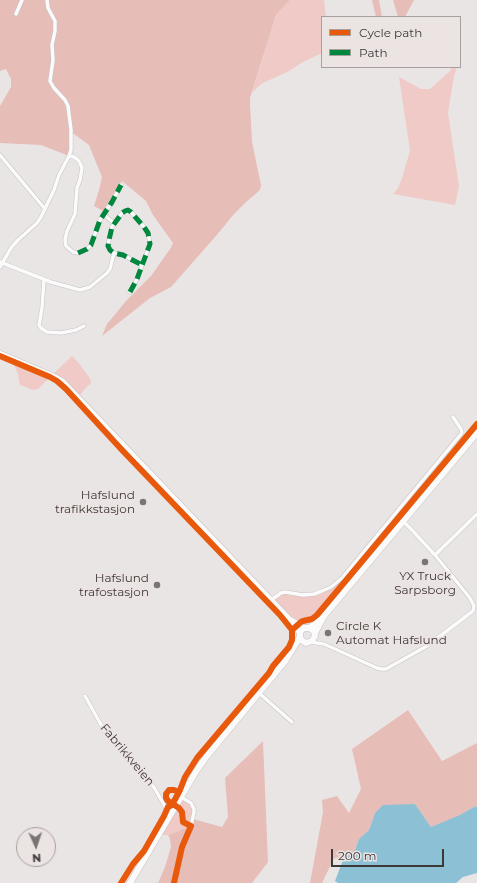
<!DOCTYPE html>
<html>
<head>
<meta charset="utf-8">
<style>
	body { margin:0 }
	#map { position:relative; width:477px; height:883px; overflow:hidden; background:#eae5e5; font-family:Montserrat,sans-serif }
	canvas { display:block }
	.legend { position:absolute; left:321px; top:16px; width:140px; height:52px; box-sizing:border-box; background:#ece4e3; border:1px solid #a6a09f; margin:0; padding:5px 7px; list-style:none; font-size:12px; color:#3d3939 }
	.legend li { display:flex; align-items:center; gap:8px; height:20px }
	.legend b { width:20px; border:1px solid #a6a09f }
	.north { position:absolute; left:16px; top:827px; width:40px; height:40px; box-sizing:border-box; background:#ece4e3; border:1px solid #a6a09f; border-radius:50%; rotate:177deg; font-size:11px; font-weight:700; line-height:16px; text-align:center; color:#3d3939 }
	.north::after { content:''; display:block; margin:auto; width:14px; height:18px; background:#7a7575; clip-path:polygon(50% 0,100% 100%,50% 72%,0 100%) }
	.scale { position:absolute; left:331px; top:849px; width:113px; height:18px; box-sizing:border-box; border:2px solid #3d3939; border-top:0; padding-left:5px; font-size:12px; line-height:14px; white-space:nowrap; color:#3d3939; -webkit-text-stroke:3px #ece4e3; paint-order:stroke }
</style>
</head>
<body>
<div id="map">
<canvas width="477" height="883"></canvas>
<ul class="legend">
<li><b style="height:5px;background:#e8590c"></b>Cycle path</li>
<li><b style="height:5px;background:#00873e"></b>Path</li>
</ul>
<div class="north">N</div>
<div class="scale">200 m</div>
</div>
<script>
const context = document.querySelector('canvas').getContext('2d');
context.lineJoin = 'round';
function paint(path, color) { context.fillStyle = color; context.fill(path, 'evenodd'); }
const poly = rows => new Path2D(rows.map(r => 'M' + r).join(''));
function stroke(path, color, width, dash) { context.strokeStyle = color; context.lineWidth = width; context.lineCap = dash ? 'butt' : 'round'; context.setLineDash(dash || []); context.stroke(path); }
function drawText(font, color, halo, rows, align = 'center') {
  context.font = font + ' Montserrat,sans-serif'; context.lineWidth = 4; context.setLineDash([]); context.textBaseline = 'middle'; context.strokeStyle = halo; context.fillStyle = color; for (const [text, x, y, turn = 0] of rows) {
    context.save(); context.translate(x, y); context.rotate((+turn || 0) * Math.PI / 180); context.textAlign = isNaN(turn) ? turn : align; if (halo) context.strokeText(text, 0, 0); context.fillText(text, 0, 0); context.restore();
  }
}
const green = poly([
	[290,0,324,0,326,17,322,17,322,53,303,62,289,71,261,84,252,93,276,15],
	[452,67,457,67,454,76,448,113,459,186,455,205,393,194,398,188,402,178,410,151,399,77,421,89,430,89,450,71],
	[72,356,78,362,89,377,91,381,91,383,84,390,78,398,63,381,52,375],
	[13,363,49,379,45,382,38,389,33,390,20,385,19,381,18,374],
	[337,583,342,585,315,615,310,619,302,620,299,621,294,619,279,609,271,600,281,593,314,594],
	[181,797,191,803,194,809,191,826,168,835,158,835]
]);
const forest = poly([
	[0,0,290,0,276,15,250,98,250,104,252,142,261,185,260,190,245,203,234,214,216,236,171,287,150,298,102,336,107,324,126,301,151,276,170,249,173,243,153,215,146,201,122,181,103,211,94,206,99,190,102,177,89,145,74,134,72,134,69,156,41,145,0,143,0,106,11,87,11,79,6,69,0,71],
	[372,0,379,0,382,17,376,17],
	[393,0,414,0,405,17,398,17],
	[408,710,442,761,477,743,477,806,472,808,459,816,431,827,415,804,375,813,369,830,359,839,355,850,343,860,334,858,322,883,310,883,323,812,322,800,337,796,349,813,361,789,352,749],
	[263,741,268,862,252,883,158,883,165,867,171,847,170,839,168,835,191,826,193,819,222,827,228,817,225,778]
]);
const water = poly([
	[415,804,431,827,460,815,472,808,477,806,477,873,463,877,456,883,338,883,335,881,343,860,355,850,359,839,369,830,375,813,383,805]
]);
const minor = poly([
	[16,14,22,0],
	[0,155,45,209],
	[69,156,74,157,78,160,80,163,82,168,80,180,77,188,75,214,67,231,65,240,66,246,73,252,78,253,83,251,87,249,91,245,100,220,112,202,121,185],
	[103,214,114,223],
	[0,262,51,282,80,290,90,287,107,273,110,269,114,253],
	[0,267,11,248,18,240,37,223,41,217,54,190,59,175,69,156,71,150,71,130,68,106,65,100,54,88,50,81,53,60,52,45,55,31,55,21,48,8,47,0],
	[44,280,42,308,39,325,41,328,47,332,61,333,76,330,84,326],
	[130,292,137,279,150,244,148,233,144,227,131,212,128,210,125,211,122,213,112,227,109,240,108,246,110,250,114,253,123,255,142,265],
	[435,555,477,514],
	[271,600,281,593,285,592,303,595,314,594,322,591,331,587,342,578,461,434,462,432,461,429,453,417],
	[310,642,324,644,377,668,382,669,386,669,427,646,473,611,474,606,470,598,435,555,411,529,403,521],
	[259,693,292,722],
	[85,696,99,721,105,731,146,776,155,789,167,810,171,813],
	[174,883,182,847,191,826,194,812,194,809,191,803,181,797]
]);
const tertiary = poly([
	[0,353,52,375,63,381,289,618,300,634],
	[290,619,305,628]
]);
const trunk = poly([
	[309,628,314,631,315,636,312,641,306,643,301,640,300,636,300,632,304,628,309,628,312,626,321,618],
	[315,633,324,616,477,433],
	[130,883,197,770,207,756,286,660,300,637]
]);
const quiet = poly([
	[78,253,87,249,91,245,100,220,112,202,121,185],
	[130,292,137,279,150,244,148,233,144,227,131,212,128,210,125,211,122,213,112,227,109,240,108,246,110,250,114,253,123,255,142,265]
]);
const cycleway = poly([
	[0,356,50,377,57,381,66,389,122,450,280,615,292,630],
	[121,883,133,864,144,851,164,816,168,807,172,805,180,790,185,777,197,758,269,673,273,666,289,647,292,640,292,630,301,622,303,621,312,619,317,615,477,424],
	[174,883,182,847,191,826,183,822,182,812,179,808,168,801,166,798,166,794,169,790,174,790,179,792]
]);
const markers = [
	[143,502,4,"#7a7575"],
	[425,562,4,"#7a7575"],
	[157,585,4,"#7a7575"],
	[328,633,4,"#7a7575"]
];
const poiNames = [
	["Hafslund",135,495],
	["trafikkstasjon",135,509],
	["YX Truck",425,576,"center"],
	["Sarpsborg",425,590,"center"],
	["Hafslund",149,578],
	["trafostasjon",149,592],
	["Circle K",336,626,"left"],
	["Automat Hafslund",336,640,"left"]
];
const streetNames = [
	["Fabrikkveien",127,755,50]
];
paint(green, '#efcac6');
paint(forest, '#e7bdb8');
paint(water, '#8cc0d5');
stroke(minor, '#c6c2c2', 4.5);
stroke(tertiary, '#c6c2c2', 5.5);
stroke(trunk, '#c6c2c2', 7);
stroke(minor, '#fcfbfb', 3.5);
stroke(tertiary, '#fcfbfb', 4.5);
stroke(trunk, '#fcfbfb', 6);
stroke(quiet, '#00873e', 5, [10, 5]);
stroke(cycleway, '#e8590c', 6);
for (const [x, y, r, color] of markers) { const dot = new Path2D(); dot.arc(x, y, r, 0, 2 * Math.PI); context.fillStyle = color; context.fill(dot); stroke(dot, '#ece4e3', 1.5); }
drawText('12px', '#3d3939', '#ece4e3', poiNames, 'right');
drawText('12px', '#3d3939', '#ece4e3', streetNames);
</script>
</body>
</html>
